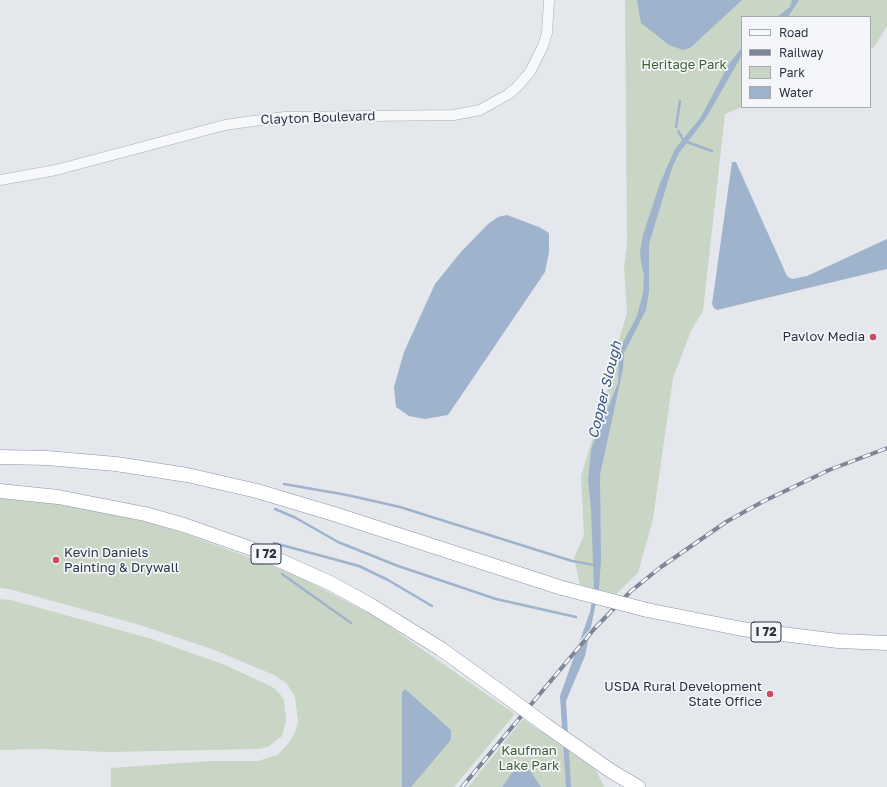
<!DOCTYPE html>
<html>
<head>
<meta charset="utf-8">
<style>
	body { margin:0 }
	#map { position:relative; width:887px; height:787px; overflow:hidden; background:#e4e7ec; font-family:"Golos Text",sans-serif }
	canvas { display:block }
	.legend { position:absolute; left:741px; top:16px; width:130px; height:92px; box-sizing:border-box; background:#f4f6f9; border:1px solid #a4a8b1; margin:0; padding:5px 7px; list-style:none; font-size:12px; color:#2b3445 }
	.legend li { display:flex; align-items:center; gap:8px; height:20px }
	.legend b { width:20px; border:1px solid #a4a8b1 }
</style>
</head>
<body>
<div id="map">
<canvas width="887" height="787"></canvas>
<ul class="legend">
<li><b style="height:5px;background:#f7f8fa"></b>Road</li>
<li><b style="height:5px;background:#7d8696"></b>Railway</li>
<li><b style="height:11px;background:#c9d6c5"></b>Park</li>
<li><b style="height:11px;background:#9fb4cc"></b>Water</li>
</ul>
</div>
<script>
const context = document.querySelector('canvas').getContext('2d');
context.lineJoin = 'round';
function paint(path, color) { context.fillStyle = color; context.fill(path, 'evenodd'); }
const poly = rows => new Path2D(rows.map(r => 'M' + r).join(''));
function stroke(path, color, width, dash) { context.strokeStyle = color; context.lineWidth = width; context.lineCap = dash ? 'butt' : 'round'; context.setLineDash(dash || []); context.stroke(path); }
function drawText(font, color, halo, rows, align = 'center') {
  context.font = font + ' "Golos Text",sans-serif'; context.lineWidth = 3.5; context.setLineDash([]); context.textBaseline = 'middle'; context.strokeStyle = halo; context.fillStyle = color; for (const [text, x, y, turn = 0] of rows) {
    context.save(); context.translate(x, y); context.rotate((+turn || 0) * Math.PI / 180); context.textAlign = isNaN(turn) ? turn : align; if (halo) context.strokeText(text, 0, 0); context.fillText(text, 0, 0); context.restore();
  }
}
const green = poly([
	[625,0,887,0,887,26,874,47,870,49,870,17,742,17,742,107,725,114,703,311,691,331,673,378,653,519,638,573,616,594,580,585,574,558,584,535,581,476,612,375,613,359,627,313,624,268,627,244],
	[0,498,68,505,151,523,186,534,294,574,376,617,515,714,454,787,111,787,111,768,210,761,258,761,277,755,288,744,295,733,298,722,295,696,286,683,274,675,212,649,140,625,9,589,0,588],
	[0,599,11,600,152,639,225,665,262,682,274,688,280,694,284,700,286,720,282,736,268,747,258,749,107,752,43,749,0,750],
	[523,719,596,770,604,787,468,787]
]);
const water = poly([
	[637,0,742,0,690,48,683,50,669,45,641,23],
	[792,0,799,0,788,17,777,17,790,7],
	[742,48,742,55,706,118,679,153,672,168,649,244,649,292,646,310,624,353,623,369,600,475,601,561,599,588,585,656,566,701,571,785,571,787,566,787,560,696,590,612,594,588,591,510,588,480,591,449,618,383,619,350,637,316,643,293,644,275,641,262,640,251,643,235,660,183,675,149,701,117,730,62],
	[732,162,736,162,787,276,792,279,807,276,887,239,887,269,717,310,714,308,712,304],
	[507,215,539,227,549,233,549,252,545,272,448,415,425,419,409,416,396,407,394,387,404,352,435,284,460,253,488,224,498,217],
	[405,689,451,730,451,736,450,741,411,787,402,787,402,692],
	[525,763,541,787,502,787,517,766]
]);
const pier = poly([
	[593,626,591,635,574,654,573,653,575,646]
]);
const stream = poly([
	[676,127,680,101],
	[678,131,684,141,712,151],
	[284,484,347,495,400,507,572,561,594,565],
	[275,509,296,518,338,542,398,566,496,599,576,617],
	[274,543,359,566,388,580,432,606],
	[282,574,351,623]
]);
const tertiary = poly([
	[0,180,56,170,225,125,246,122,285,117,454,115,480,110,507,95,516,88,530,72,543,46,547,33,549,0]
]);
const motorway = poly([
	[0,457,47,458,116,464,187,475,257,491,334,514,562,588],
	[0,491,58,497,145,514,184,525,261,552,332,584,370,605,441,649,502,693],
	[647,610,742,629,838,641,887,643],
	[544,724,611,771,638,787]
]);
const rail = poly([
	[462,787,595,628,631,591,661,567,726,522,762,502,829,470,887,448]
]);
const motorwayBridge = poly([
	[562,588,647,610],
	[502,693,544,724]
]);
const markers = [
	[873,337,4,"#d1495b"],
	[56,560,4,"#d1495b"],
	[770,694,4,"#d1495b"]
];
const shields = [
	[266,554,30],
	[766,632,30]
];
const shieldNames = [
	["I 72",266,554],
	["I 72",766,632]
];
const parkNames = [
	["Heritage Park",684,65],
	["Kaufman",529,751],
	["Lake Park",529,766]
];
const streetNames = [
	["Clayton Boulevard",318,118,-2]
];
const poiNames = [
	["Pavlov Media",865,337],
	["Kevin Daniels",64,553,"left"],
	["Painting & Drywall",64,568,"left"],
	["USDA Rural Development",762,687],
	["State Office",762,702]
];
const waterNames = [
	["Copper Slough",605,390,-76]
];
paint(green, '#c9d6c5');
paint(water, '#9fb4cc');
paint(pier, '#e4e7ec');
stroke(stream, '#9fb4cc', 2.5);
stroke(tertiary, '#a9aeb7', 11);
stroke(motorway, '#8b94a3', 15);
stroke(tertiary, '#f7f8fa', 10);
stroke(motorway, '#fff', 14);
stroke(rail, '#7d8696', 4);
stroke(rail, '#f4f6f9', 2.5, [8]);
stroke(motorwayBridge, '#8b94a3', 15, []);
stroke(motorwayBridge, '#fff', 14);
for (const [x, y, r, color] of markers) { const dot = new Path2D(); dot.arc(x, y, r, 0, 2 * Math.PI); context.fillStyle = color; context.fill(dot); stroke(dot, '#f4f6f9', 1.5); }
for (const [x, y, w] of shields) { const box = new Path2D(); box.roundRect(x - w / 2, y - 10, w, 20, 3); context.fillStyle = '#f4f6f9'; context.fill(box); stroke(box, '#2b3445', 1); }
drawText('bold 12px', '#2b3445', null, shieldNames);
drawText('13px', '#3f6138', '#f4f6f9', parkNames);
drawText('13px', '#2b3445', '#f4f6f9', streetNames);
drawText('13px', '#2b3445', '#f4f6f9', poiNames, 'right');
drawText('italic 14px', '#34527a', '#f4f6f9', waterNames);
</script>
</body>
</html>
